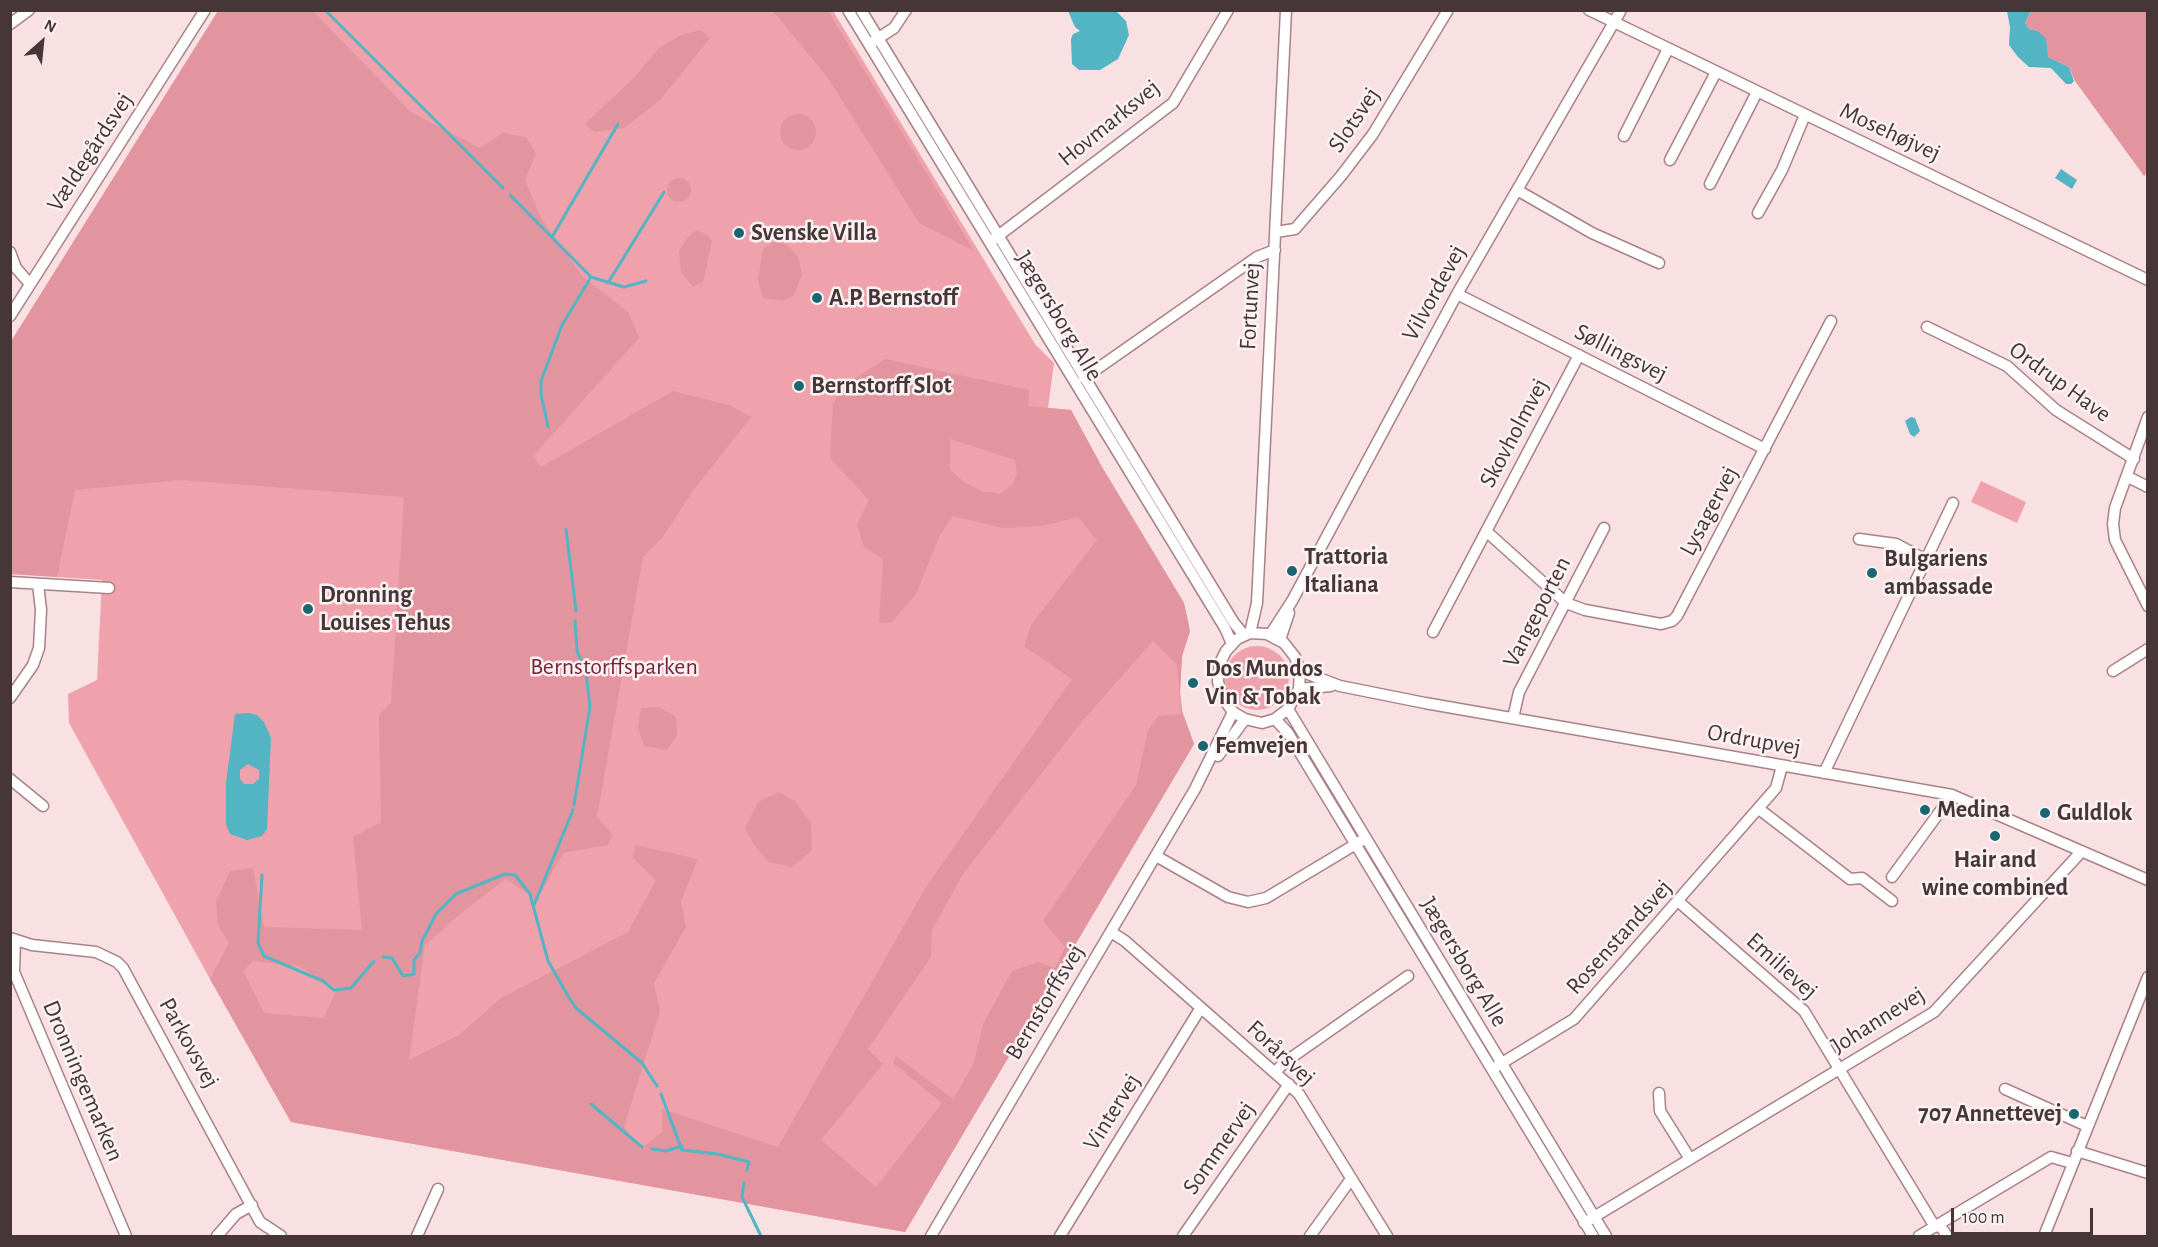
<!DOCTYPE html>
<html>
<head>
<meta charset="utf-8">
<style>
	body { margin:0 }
	#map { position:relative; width:2158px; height:1247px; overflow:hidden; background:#f9e0e3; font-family:"Alegreya Sans",sans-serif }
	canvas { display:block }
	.frame { position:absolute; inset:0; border:12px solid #473638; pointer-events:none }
	.north { position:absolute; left:12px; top:12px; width:60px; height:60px; -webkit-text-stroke:4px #fbf2f3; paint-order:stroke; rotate:27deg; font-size:16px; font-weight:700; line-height:24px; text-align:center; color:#473638 }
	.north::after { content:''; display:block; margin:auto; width:21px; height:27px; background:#473638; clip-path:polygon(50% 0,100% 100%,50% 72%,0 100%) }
	.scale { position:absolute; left:1951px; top:1208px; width:142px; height:27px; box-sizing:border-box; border:3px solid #473638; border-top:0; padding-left:8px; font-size:18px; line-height:21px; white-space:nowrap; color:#473638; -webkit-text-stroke:4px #fbf2f3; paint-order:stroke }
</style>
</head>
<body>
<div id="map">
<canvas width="2158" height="1247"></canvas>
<div class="frame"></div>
<div class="north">N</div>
<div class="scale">100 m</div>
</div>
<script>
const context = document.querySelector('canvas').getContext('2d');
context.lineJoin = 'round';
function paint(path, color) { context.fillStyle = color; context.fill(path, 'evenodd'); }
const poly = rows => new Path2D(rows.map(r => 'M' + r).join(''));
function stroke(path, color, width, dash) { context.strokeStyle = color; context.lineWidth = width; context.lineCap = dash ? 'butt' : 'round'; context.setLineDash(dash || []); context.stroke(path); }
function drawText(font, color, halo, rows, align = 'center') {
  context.font = font + ' "Alegreya Sans",sans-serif'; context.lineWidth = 5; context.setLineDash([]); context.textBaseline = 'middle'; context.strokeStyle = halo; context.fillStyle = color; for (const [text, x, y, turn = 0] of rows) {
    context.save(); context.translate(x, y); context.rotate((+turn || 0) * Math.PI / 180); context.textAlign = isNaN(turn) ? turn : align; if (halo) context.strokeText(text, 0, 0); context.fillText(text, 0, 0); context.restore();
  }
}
const green = poly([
	[218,11,833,11,1035,344,1054,363,1048,408,1071,410,1102,467,1184,603,1190,631,1182,656,1180,692,1182,711,1194,744,905,1232,291,1122,210,979,69,723,68,694,97,680,102,580,11,574,10,343],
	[1981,481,2026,502,2017,523,1971,502],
	'1225 678a32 32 0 1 1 64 0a32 32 0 1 1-64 0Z'
]);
const forest = poly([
	[218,11,313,11,411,112,480,148,503,133,526,137,536,154,525,180,541,218,583,277,628,312,639,338,533,456,541,467,673,391,729,405,751,417,692,492,662,538,643,557,597,817,613,835,608,845,563,853,537,900,506,879,460,914,425,945,409,1060,459,1035,501,998,628,932,656,880,633,858,635,845,698,859,681,901,686,927,654,983,660,1011,624,1127,641,1149,662,1132,662,1109,778,1147,926,887,1072,679,1024,646,1031,625,1097,540,1078,517,1042,526,1003,528,953,516,940,535,916,594,892,622,879,623,883,559,864,547,857,524,869,500,830,458,833,404,842,387,885,359,1029,390,1028,406,1071,410,1102,467,1184,603,1190,631,1182,656,1180,692,1182,711,1194,744,905,1232,291,1122,210,979,229,943,218,925,216,902,230,871,253,868,264,927,362,930,353,837,381,822,379,715,391,703,404,497,181,480,75,490,57,577,11,574,10,343],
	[950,439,1015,460,1017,474,1012,485,1000,494,982,491,964,482,950,470],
	[1153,641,1177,665,1181,714,1158,716,1148,730,1136,785,1043,921,1065,947,1055,968,1038,962,1012,971,983,1024,974,1063,953,1099,896,1056,893,1063,942,1103,876,1187,821,1140,883,1064,868,1049,931,957,932,930,963,874,1084,719],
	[253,961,298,966,337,988,324,1018,264,1013,243,971],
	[773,11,828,11,974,251,919,223,828,78],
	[2031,11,2147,11,2148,172,2144,176,2075,81,2069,67,2048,57,2038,31,2029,29,2025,23],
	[701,30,710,38,660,100,624,128,595,132,585,124,635,77,659,48,681,35],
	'780 132a18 18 0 1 1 36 0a18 18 0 1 1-36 0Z',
	'667 190a12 12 0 1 1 24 0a12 12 0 1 1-24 0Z',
	[697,230,708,235,712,241,703,282,693,287,681,272,679,251,689,236],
	[775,241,787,245,798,256,802,275,794,295,783,301,763,298,758,280,763,249],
	[659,707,676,717,677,735,667,750,644,746,638,728,641,708],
	[779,792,795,801,811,823,812,850,792,867,769,862,754,845,745,828,758,802]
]);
const water = poly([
	[1068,11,1116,11,1126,21,1129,35,1118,59,1100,70,1079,70,1072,64,1071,39,1073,34,1080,31,1075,27],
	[2007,11,2031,11,2025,23,2029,29,2038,31,2046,39,2048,57,2069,67,2074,81,2071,84,2066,84,2051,68,2029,67,2018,57,2009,45,2010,27],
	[2061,169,2077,180,2072,189,2055,178],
	[1911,417,1915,418,1920,431,1914,437,1910,434,1905,421],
	[249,713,257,715,264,722,271,738,267,829,262,836,247,840,230,834,226,824,226,783,235,714],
	[248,764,259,770,259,779,253,784,244,784,240,779,240,770]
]);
const stream = poly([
	[325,10,503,188],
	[510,195,591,277,624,287,646,281],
	[552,237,618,124],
	[608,283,664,192],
	[548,427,541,394,541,381,562,325,591,277],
	[566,529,576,611],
	[574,805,590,707,586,673,577,651,575,621],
	[262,875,258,943,264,956,323,981,334,990,351,988,374,961],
	[534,905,573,810],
	[383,957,392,958,403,976,414,974,414,960,420,953,422,941,436,914,456,894,505,874,515,875,530,894,548,961,568,996,576,1008,642,1063,657,1086],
	[661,1094,682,1150,718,1154,749,1162,747,1170],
	[591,1104,642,1147],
	[652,1149,666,1151,682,1146],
	[744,1183,742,1197,761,1236]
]);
const minor = poly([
	[848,10,1225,628,1232,644],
	[861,10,1234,623,1244,635],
	[1589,10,2148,280],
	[10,24,29,10],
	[874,41,894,28,906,10],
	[1624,136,1668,49],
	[1670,160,1716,72],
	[1710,184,1757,92],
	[1517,190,1592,233,1659,263],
	[1758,213,1782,170,1805,115],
	[1276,232,1295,229,1341,176,1373,134,1448,10],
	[994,239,1173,103,1228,10],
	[10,252,16,268,30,284],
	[1457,294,1765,449],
	[10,316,205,10],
	[1927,327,2007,366,2056,410,2134,459],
	[1084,378,1257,257,1275,250],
	[2148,417,2115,508,2113,524,2115,540,2148,606],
	[2128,477,2148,487],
	[1486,531,1566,603,1585,610,1661,624,1672,621,1677,616,1831,321],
	[1859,539,1896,544,1926,560],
	[10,582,109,588],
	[1433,632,1579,355],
	[1250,633,1257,603,1286,10],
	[1250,633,1267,634,1284,643,1295,657,1300,671,1299,689,1288,709,1275,719,1262,723,1245,719,1233,712,1223,698,1218,682,1219,665,1226,651,1237,639,1250,633],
	[1270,635,1292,601,1457,294,1621,10],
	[1280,640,1289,613],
	[1300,671,1340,686,1425,703,1952,795,2148,880],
	[2113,671,2148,649],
	[1299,689,1331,686],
	[10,698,33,665,39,648,41,610,38,584],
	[1288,709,1606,1236],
	[1513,718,1519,692,1604,528],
	[1275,719,1288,733,1593,1236],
	[1218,756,1245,719],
	[1824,773,1953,503],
	[10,779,43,806],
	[1759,809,1850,879,1862,878,1892,901],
	[1156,856,1228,897,1248,902,1266,898,1361,841],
	[1892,877,1952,795],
	[1679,902,1804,1011,1935,1227],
	[1111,932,1125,941,1299,1094,1387,1236],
	[10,938,32,945,96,952,117,962,123,968,260,1222,281,1236],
	[15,940,14,972,126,1236],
	[1497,1066,1574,1019,1776,788,1782,766],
	[1275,1072,1285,1062,1408,976],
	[2005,1089,2087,1126],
	[1659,1093,1660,1111,1690,1159],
	[2077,1151,2148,1173],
	[1584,1223,1934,1012,2081,852],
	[1939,1224,1947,1236],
	[217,1236,236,1214,252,1205],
	[417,1236,438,1189],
	[931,1236,1195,789,1233,712],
	[1060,1236,1200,1009],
	[1183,1236,1289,1084],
	[1310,1236,1351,1179],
	[1919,1236,2051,1157,2072,1163],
	[2044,1236,2148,977]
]);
const markers = [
	[739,233,6,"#1b6671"],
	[817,298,6,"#1b6671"],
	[799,386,6,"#1b6671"],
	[1292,571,6,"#1b6671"],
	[1872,573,6,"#1b6671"],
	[308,609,6,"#1b6671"],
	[1193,683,6,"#1b6671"],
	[1203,746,6,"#1b6671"],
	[1925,810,6,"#1b6671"],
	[2045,813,6,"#1b6671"],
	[1995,836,6,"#1b6671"],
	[2074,1114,6,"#1b6671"]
];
const streetNames = [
	["Slotsvej",1354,120,-56],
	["Hovmarksvej",1109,123,-39],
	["Mosehøjvej",1890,132,25],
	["Vældegårdsvej",90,152,-57],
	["Vilvordevej",1434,293,-61],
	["Fortunvej",1250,306,-87],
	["Jægersborg Alle",1059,316,59],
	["Søllingsvej",1621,353,27],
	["Ordrup Have",2060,382,36],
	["Skovholmvej",1514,433,-62],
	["Lysagervej",1709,511,-62],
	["Vangeporten",1537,612,-63],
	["Ordrupvej",1754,740,10],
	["Rosenstandsvej",1619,937,-48],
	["Jægersborg Alle",1464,962,59],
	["Emilievej",1782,966,42],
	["Bernstorffsvej",1045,1002,-59],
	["Johannevej",1878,1020,-32],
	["Parkovsvej",189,1043,61],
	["Forårsvej",1281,1053,43],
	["Dronningemarken",83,1081,67],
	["Vintervej",1112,1112,-58],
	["Sommervej",1219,1148,-55]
];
const poiNames = [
	["Svenske Villa",751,233],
	["A.P. Bernstoff",829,298],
	["Bernstorff Slot",811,386],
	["Trattoria",1304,557],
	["Italiana",1304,585],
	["Bulgariens",1884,559],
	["ambassade",1884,587],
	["Dronning",320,595],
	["Louises Tehus",320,623],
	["Dos Mundos",1205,669],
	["Vin & Tobak",1205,697],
	["Femvejen",1215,746],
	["Medina",1937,810],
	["Guldlok",2057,813],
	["Hair and",1995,860,"center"],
	["wine combined",1995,888,"center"],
	["707 Annettevej",2062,1114,"right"]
];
const parkNames = [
	["Bernstorffsparken",614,667]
];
paint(green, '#efa2ac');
paint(forest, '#e2959f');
paint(water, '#53b4c4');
stroke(stream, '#53b4c4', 3);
stroke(minor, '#a88287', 13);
stroke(minor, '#fff', 10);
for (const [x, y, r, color] of markers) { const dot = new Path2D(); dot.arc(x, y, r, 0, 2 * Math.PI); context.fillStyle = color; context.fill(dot); stroke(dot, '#fbf2f3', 2); }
drawText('24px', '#473638', '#fbf2f3', streetNames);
drawText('bold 24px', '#473638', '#fbf2f3', poiNames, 'left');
drawText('24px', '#7c2238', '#fbf2f3', parkNames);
</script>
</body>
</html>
